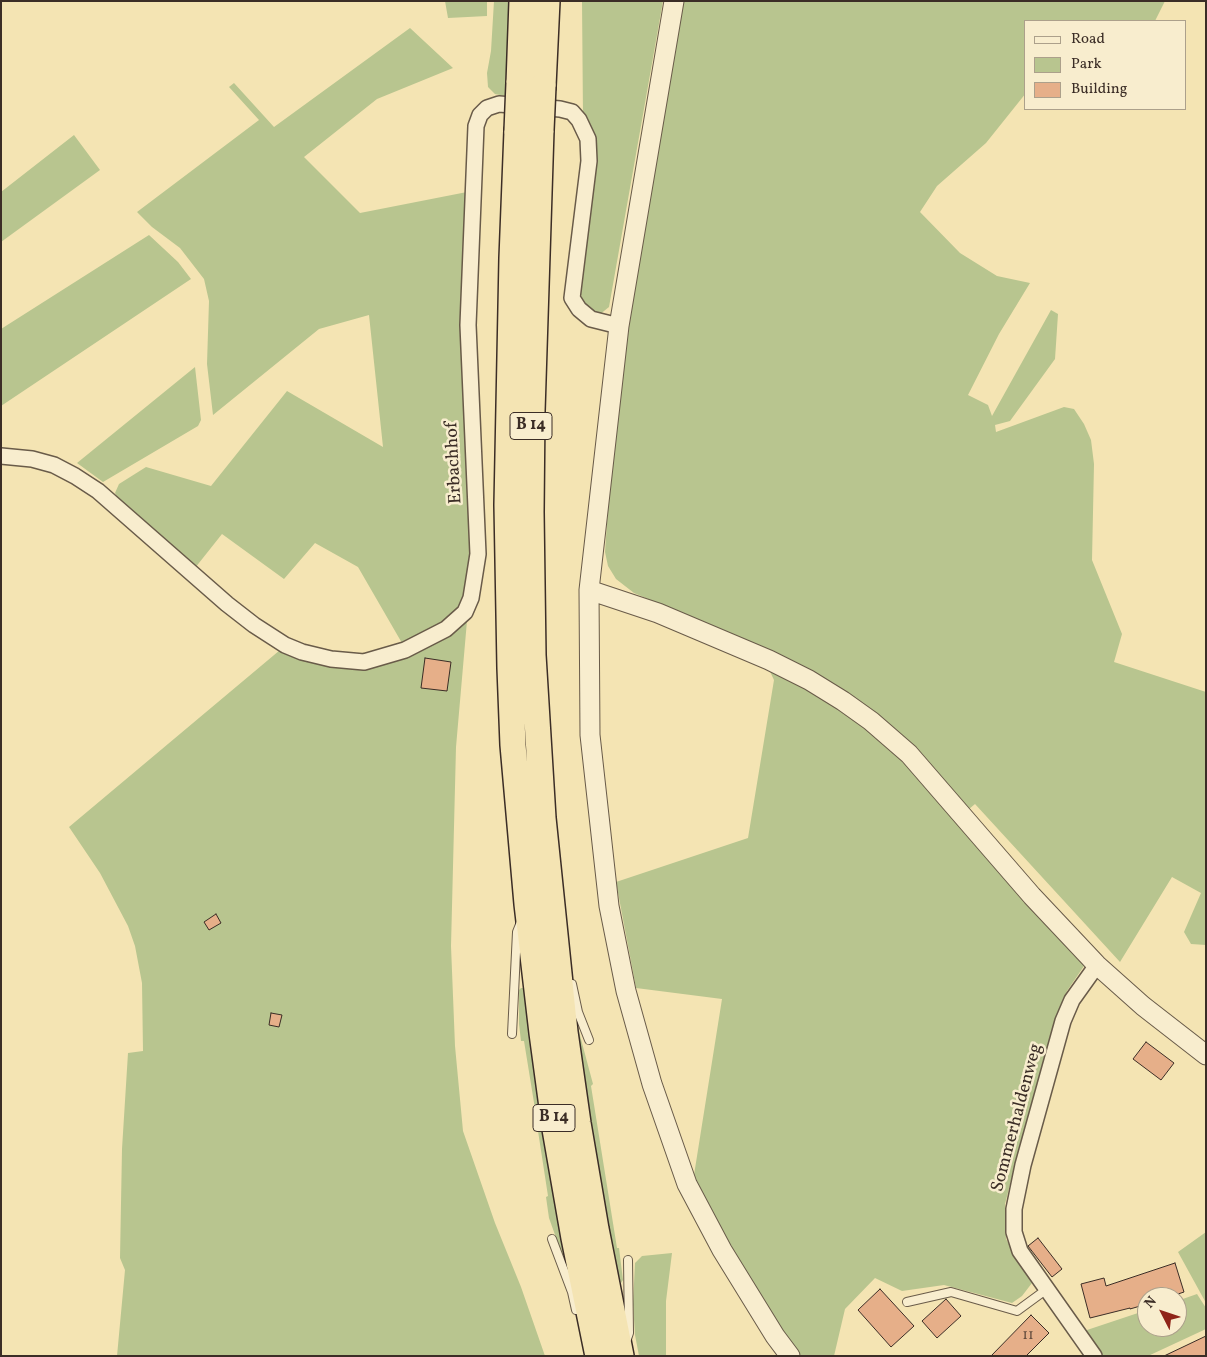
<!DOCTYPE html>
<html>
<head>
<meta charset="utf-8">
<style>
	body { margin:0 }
	#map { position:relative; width:1207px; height:1357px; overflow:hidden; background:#f4e4b3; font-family:Vollkorn,serif }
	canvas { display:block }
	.frame { position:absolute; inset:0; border:2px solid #3b2d26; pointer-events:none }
	.legend { position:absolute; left:1024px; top:20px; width:162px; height:90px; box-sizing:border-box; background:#f8edce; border:1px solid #aca08b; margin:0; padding:6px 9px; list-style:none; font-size:15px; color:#3b2d26 }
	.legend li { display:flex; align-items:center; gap:10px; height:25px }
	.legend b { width:25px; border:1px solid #aca08b }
	.north { position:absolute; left:1137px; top:1287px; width:50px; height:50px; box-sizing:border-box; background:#f8edce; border:1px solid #aca08b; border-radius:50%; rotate:311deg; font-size:14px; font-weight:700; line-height:20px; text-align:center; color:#3b2d26 }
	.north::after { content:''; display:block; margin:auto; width:18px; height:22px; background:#8f2418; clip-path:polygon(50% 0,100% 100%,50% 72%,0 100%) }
</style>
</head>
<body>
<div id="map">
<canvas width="1207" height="1357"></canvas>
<div class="frame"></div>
<ul class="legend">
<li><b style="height:6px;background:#f8edce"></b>Road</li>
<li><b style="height:14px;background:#b8c58f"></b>Park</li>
<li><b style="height:14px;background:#e6af89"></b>Building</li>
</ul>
<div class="north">N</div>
</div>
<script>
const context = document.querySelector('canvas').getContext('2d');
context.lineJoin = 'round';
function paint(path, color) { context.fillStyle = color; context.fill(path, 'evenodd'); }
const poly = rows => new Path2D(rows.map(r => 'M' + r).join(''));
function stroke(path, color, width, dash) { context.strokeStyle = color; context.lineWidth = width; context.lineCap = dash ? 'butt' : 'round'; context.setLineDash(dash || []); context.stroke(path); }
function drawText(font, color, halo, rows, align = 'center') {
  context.font = font + ' Vollkorn,serif'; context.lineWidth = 5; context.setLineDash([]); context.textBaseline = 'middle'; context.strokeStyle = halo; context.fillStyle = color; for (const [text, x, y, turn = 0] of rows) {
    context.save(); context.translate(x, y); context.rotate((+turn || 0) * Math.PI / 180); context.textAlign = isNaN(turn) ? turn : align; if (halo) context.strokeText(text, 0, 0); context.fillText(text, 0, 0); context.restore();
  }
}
const green = poly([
	[445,1,487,1,487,16,448,18],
	[494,1,509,1,505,96,495,94,488,87,487,73,491,51],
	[582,1,663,1,609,307,599,315,589,313,583,303,580,290,583,117],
	[681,1,1165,1,1155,21,1026,21,1026,93,986,143,937,186,920,212,960,253,997,276,1030,283,999,334,968,395,988,405,992,416,1051,310,1058,314,1055,359,1010,421,995,425,996,432,1064,407,1074,409,1084,424,1091,440,1094,464,1092,560,1122,634,1114,662,1206,692,1206,945,1191,944,1184,932,1201,893,1172,877,1120,962,975,804,955,821,1086,963,1067,991,1021,1141,1005,1204,1006,1239,1032,1283,1022,1296,1012,1303,944,1285,902,1291,875,1278,845,1309,834,1356,797,1356,707,1208,694,1175,722,999,636,988,616,882,748,838,774,680,758,646,634,593,616,579,608,566,605,552,611,466,629,327],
	[410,28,453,68,377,99,304,157,360,213,467,192,473,552,456,747,451,946,455,1046,463,1131,495,1223,521,1287,545,1356,117,1356,125,1270,120,1258,122,1149,128,1053,143,1051,142,983,135,946,128,926,100,873,69,827,286,645,331,659,406,650,358,567,315,543,284,579,222,534,195,568,119,500,115,493,119,484,146,467,211,486,287,391,383,447,369,315,319,329,213,415,207,364,209,301,204,279,180,248,152,227,137,212,259,120,229,87,234,83,274,127],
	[74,135,100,170,1,242,1,192],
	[149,235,178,262,191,279,1,406,1,329],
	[195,367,201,420,198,426,103,482,77,463],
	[521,988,523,988,524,993,533,1044,567,1263,564,1260,549,1218,546,1197,548,1196,536,1118,541,1117,540,1115,536,1115,524,1041,521,1041,519,1024,519,990],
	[573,1026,578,1028,593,1084,591,1086,617,1248,619,1248,623,1280,621,1283,612,1252],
	[1206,1232,1206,1303,1178,1252],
	[672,1253,666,1301,666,1356,639,1356,635,1335,633,1304,635,1263,642,1256],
	[1197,1294,1206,1308,1206,1329,1148,1356,1101,1356,1084,1331,1147,1310,1147,1327,1177,1327,1177,1301]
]);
const building = poly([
	[425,658,451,662,447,691,421,688,425,658],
	[216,914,221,923,209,930,204,922,216,914],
	[271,1013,282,1015,279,1027,269,1025,271,1013],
	[1146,1042,1174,1063,1161,1080,1133,1059,1146,1042],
	[1038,1238,1062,1269,1052,1277,1028,1246,1038,1238],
	[1175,1263,1184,1292,1169,1297,1147,1297,1147,1304,1130,1309,1130,1308,1090,1318,1081,1284,1104,1278,1106,1286,1175,1263],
	[880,1289,914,1326,891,1347,858,1310,880,1289],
	[946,1299,961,1316,937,1338,922,1321,946,1299],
	[1031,1315,1049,1333,1026,1356,991,1356,1031,1315],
	[1206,1336,1206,1356,1164,1356,1206,1336]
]);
const service = poly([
	[572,984,578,1012,589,1040],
	[512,1034,517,932,521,922],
	[552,1239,572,1292,576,1310],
	[907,1302,951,1292,1017,1311,1047,1289],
	[627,1339,629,1333,628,1260]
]);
const minor = poly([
	[1,456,32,459,54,465,75,476,98,491,227,604,254,625,285,645,302,652,331,659,364,662,405,650,446,629,465,612,471,598,478,554,468,325,476,126,480,115,487,108,499,104,560,109,572,112,579,120,588,139,589,161,572,298,579,309,591,319,619,326],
	[1094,1356,1020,1251,1014,1232,1014,1209,1023,1165,1063,1021,1072,1000,1097,965]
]);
const tertiary = poly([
	[674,1,619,326,589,590,590,735,609,906,626,991,652,1084,687,1184,722,1250,775,1336,790,1356],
	[589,590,658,613,769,660,809,680,843,701,871,721,909,754,1032,896,1097,965,1143,1006,1206,1055]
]);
const trunk = poly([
	[519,83,522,1],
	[543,86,547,1],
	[541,130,532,411,531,512,533,655,543,818,565,1032,578,1123,596,1229,621,1356],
	[517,131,512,258,507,505,510,668,513,745,527,904,542,1033,555,1129,574,1238,598,1356]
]);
const trunkBridge = poly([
	[541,130,543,86],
	[517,131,519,83]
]);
const numberNames = [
	["11",1028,1336]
];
const shields = [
	[531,426,42],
	[554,1118,42]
];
const shieldNames = [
	["B 14",531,426],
	["B 14",554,1118]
];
const streetNames = [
	["Erbachhof",455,463,-93],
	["Sommerhaldenweg",1018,1118,-75]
];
paint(green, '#b8c58f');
paint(building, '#e6af89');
stroke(building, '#3b2d26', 1);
stroke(service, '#695b49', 10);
stroke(minor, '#695b49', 18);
stroke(tertiary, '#695b49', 21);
stroke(trunk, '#3b2d26', 28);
stroke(service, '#f8edce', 8);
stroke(minor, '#f8edce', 15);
stroke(tertiary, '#f8edce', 19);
stroke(trunk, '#f4e4b3', 25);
stroke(trunkBridge, '#3b2d26', 28, []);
stroke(trunkBridge, '#f4e4b3', 25);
drawText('15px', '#664e3f', null, numberNames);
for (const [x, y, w] of shields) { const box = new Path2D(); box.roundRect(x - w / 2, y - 13.5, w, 27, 4); context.fillStyle = '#f8edce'; context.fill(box); stroke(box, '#3b2d26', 1); }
drawText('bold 16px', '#3b2d26', null, shieldNames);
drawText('18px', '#3b2d26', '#f8edce', streetNames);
</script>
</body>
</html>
